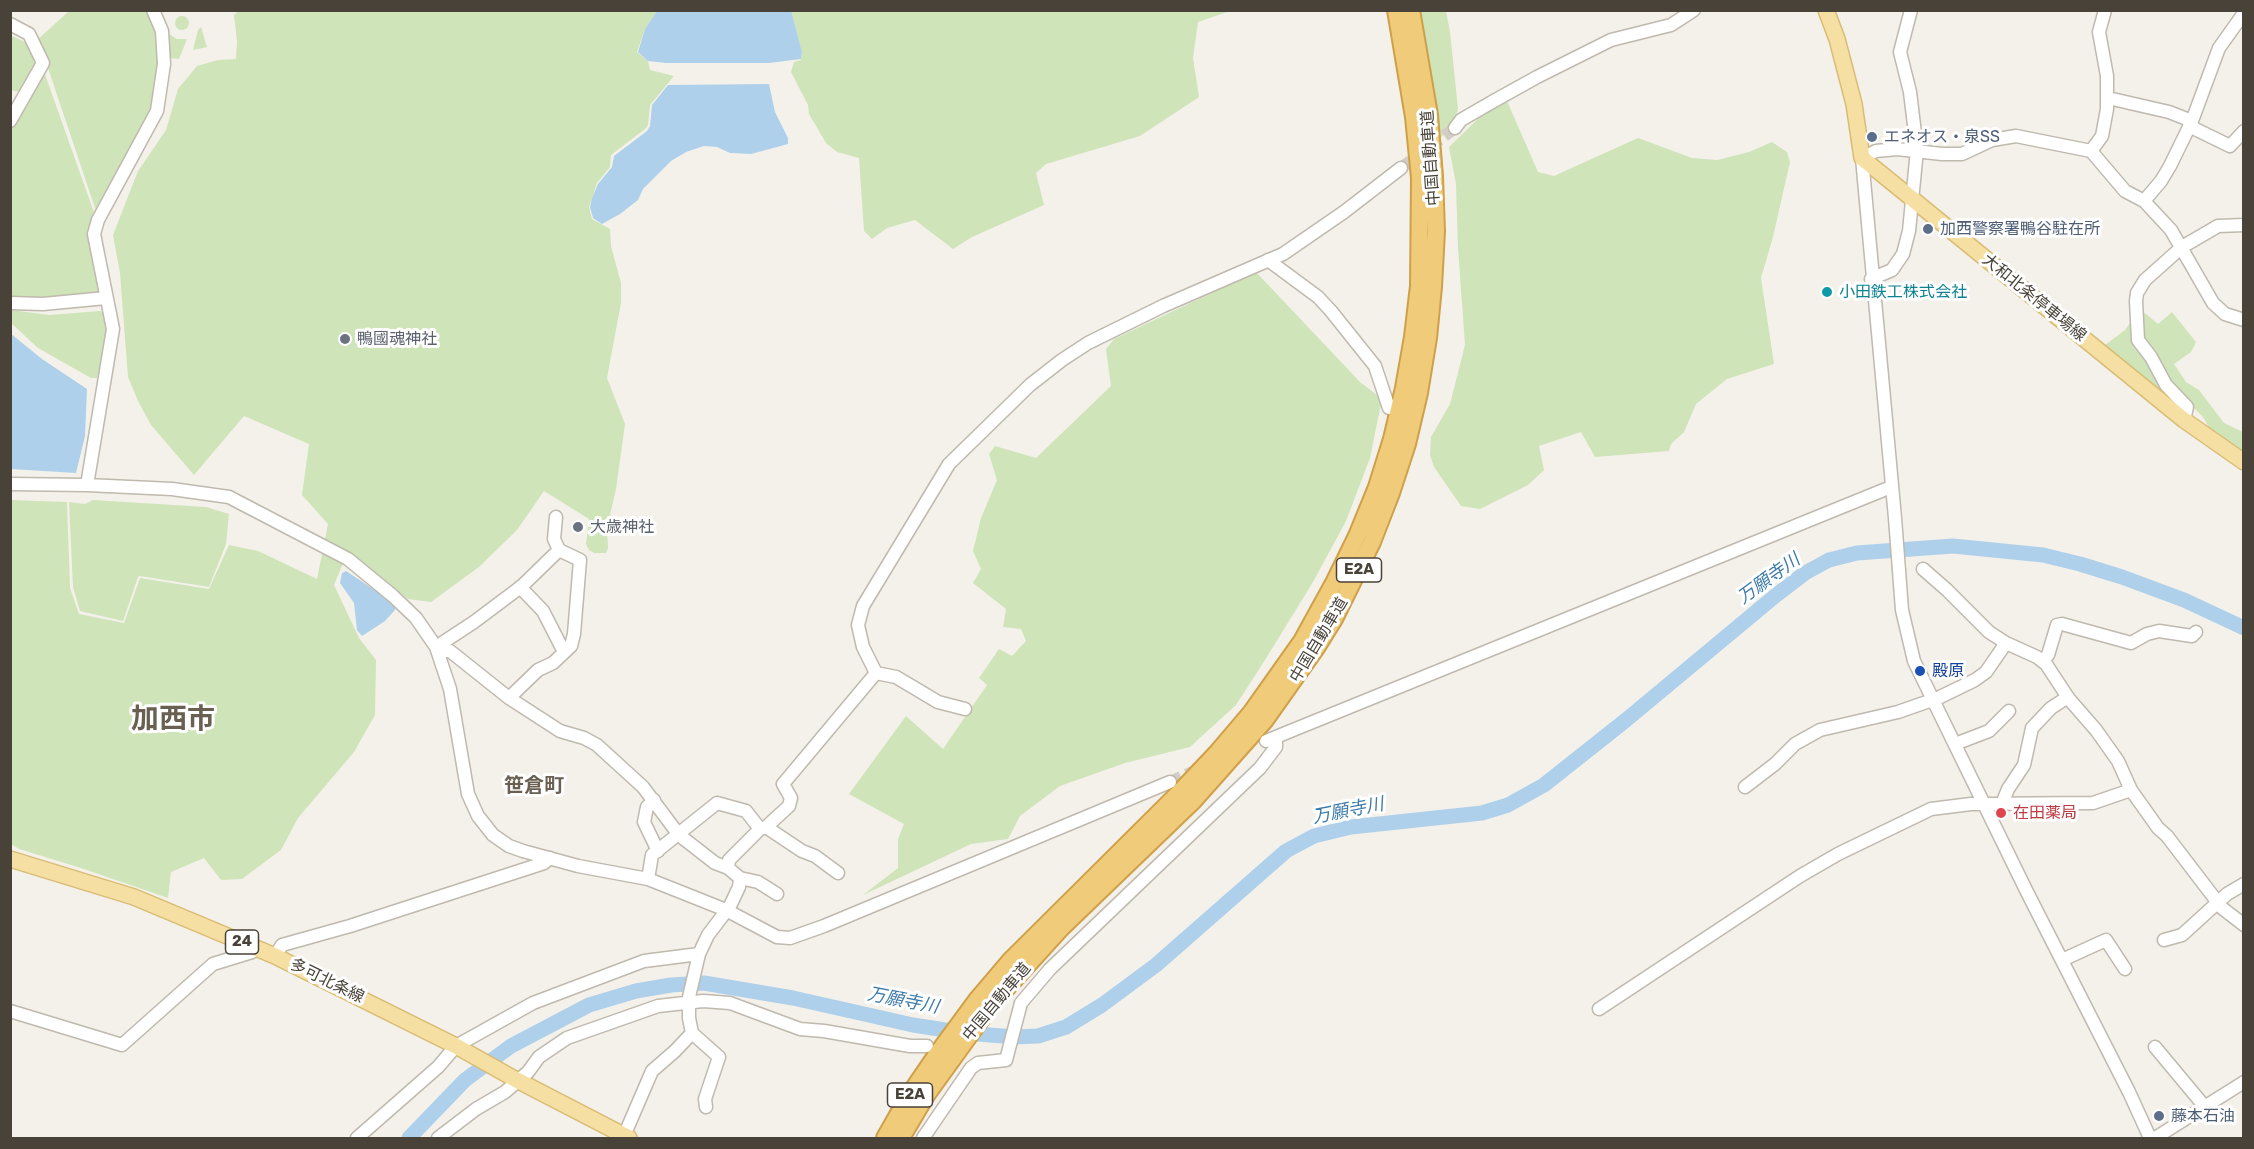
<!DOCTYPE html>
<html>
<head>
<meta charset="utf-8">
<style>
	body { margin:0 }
	#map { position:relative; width:2254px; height:1149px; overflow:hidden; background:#f4f1eb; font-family:Rubik,sans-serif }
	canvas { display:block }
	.frame { position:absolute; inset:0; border:12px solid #484239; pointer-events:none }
</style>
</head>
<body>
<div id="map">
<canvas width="2254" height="1149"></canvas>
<div class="frame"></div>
</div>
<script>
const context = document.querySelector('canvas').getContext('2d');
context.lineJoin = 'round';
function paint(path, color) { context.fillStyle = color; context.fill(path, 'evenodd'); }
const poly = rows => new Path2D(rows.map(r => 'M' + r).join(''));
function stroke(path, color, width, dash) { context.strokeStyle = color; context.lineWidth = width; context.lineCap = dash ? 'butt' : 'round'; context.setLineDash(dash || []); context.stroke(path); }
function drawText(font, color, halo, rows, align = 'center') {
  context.font = font + ' Rubik,"Noto Sans JP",sans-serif'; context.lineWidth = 6; context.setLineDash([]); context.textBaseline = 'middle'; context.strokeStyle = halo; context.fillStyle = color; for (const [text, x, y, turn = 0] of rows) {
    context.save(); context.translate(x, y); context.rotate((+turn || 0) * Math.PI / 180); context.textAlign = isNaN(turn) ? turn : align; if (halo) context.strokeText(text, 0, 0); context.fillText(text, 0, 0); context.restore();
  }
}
const green = poly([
	[240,10,657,11,645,29,637,52,648,61,650,70,674,76,650,105,648,125,645,129,611,155,610,167,597,183,589,207,592,219,610,229,611,246,621,283,621,303,607,378,625,424,616,489,607,528,608,548,606,553,594,553,589,550,586,544,589,519,544,491,517,530,479,567,431,602,408,599,348,551,334,585,359,638,376,660,375,715,354,752,298,818,281,850,242,879,221,880,204,858,171,872,168,898,78,867,19,849,11,844,11,500,67,502,70,588,79,614,124,623,140,578,209,589,229,545,258,551,317,579,328,524,302,495,309,444,244,416,194,475,151,425,138,401,128,377,120,273,113,235,138,171,166,130,178,89,197,66,218,60,236,59,237,41,234,15],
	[69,11,147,11,160,31,161,64,153,110,97,214,45,59,36,41],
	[791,11,791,10,1230,11,1198,22,1193,58,1199,97,1140,136,1046,164,1036,173,1044,205,972,237,953,249,915,220,887,228,872,239,864,231,859,158,837,152,826,143,809,114,808,105,791,72,794,62,801,60,802,52],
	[1417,11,1446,11,1450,32,1458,109,1455,120,1446,129,1446,133,1439,139,1428,60],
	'175 23a7 7 0 1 1 14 0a7 7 0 1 1-14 0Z',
	[201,27,207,47,193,50,198,30],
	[169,34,177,39,187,39,179,59,169,58],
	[10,35,29,44,39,63,19,92,11,90],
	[42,66,96,218,99,287,97,295,91,298,11,299,10,126],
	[1507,101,1538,172,1554,176,1638,138,1692,158,1717,160,1749,152,1772,142,1787,152,1790,162,1773,237,1761,278,1774,364,1727,379,1696,404,1684,432,1671,444,1669,451,1595,457,1581,432,1539,446,1544,470,1528,485,1480,509,1461,506,1434,467,1430,455,1431,437,1450,404,1465,345,1458,248,1456,184,1449,147,1486,111],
	[1256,272,1360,382,1382,399,1370,458,1346,521,1313,582,1265,660,1236,705,1190,747,1125,763,1060,786,1020,816,1008,839,971,844,863,895,898,868,898,839,904,824,849,794,906,716,943,749,987,685,979,678,999,649,1012,656,1026,641,1021,629,1003,627,1006,609,973,583,981,569,973,551,981,518,997,480,989,454,995,446,1036,458,1111,386,1106,349,1114,339],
	[2140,309,2158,324,2172,312,2196,342,2191,352,2174,364,2186,382,2199,390,2224,423,2243,432,2243,457,2213,435,2203,417,2192,406,2166,394,2163,398,2105,350,2105,345,2125,330],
	[11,310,49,315,100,311,105,314,109,329,97,378,91,378,38,348,11,323],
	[93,500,206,507,229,514,226,544,209,587,140,576,138,577,123,621,80,611,73,587,69,502,85,504]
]);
const water = poly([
	[791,10,802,52,801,59,769,63,666,63,648,61,638,52,645,29,657,11],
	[769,84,775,112,788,138,788,144,751,154,730,153,717,147,704,146,686,152,671,161,643,189,638,200,620,214,602,224,593,218,590,207,592,198,598,184,612,167,614,156,647,131,650,126,652,105,668,85],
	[10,333,42,359,87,389,85,436,76,473,11,469],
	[346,571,390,600,395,606,395,610,385,621,362,636,357,630,354,603,340,583,342,573]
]);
const river = poly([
	[409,1138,465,1080,511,1046,589,1005,636,991,671,985,704,983,793,998,913,1025,965,1033,1014,1037,1038,1036,1066,1027,1102,1005,1156,965,1286,851,1314,836,1351,827,1482,813,1508,805,1544,785,1626,720,1775,596,1805,573,1829,560,1857,553,1953,546,2043,555,2080,564,2122,577,2184,600,2244,628]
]);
const minorTunnel = poly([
	[1401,168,1455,128],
	[1170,782,1199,769]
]);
const minor = poly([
	[10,24,29,34,43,63,10,121],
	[2108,98,2169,112,2192,121],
	[2189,126,2230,146,2244,131],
	[1455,128,1461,120,1492,102,1537,77,1611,40,1671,25,1694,10],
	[2091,151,2102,136,2107,109,2107,76,2099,32,2105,10],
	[2144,201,2161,181,2170,166,2192,121,2219,48,2244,13],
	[1268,260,1318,297,1331,311,1375,366,1389,408],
	[1871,279,1892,270,1903,254,1909,231,1917,150,1910,92,1900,52,1911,10],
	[10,303,43,304,106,298],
	[2184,420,2187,407,2166,385,2151,357,2138,340,2136,301,2137,293,2145,280,2182,247,2218,226,2244,225],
	[10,484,87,485,172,489,229,497,348,559,393,596,416,618,436,647,450,689,468,794,478,816,493,835,509,846,523,851,578,866,648,879,726,910,777,937,790,938,824,926,1170,782],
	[87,485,113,329,94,234,98,220,157,111,164,64,162,31,153,10],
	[556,517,554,539,559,550],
	[1923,569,1947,590,1989,632,2006,643,2037,657,2046,664,2069,699,2096,730,2118,761,2131,790,2158,828,2167,836,2222,908,2244,925],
	[520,587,543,611,564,652],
	[436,647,474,622,522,586,559,550,580,560,574,634,571,646,553,663,538,670,509,698],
	[439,651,450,651,509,698,560,731,584,738,597,745,643,787,679,835,715,863,728,868,740,878,739,887,730,906,708,935,699,954,689,997,689,1018,692,1033,719,1057,705,1099,706,1107],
	[2042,661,2048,655,2057,625,2062,624,2131,643,2147,634,2159,631,2192,636,2196,632],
	[965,709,938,702,896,677,876,673,863,647,858,625,863,606,949,464,1030,385,1062,360,1088,343,1163,306,1283,254,1344,212,1401,168],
	[1266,741,1891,487],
	[1955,744,1989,731,2009,711],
	[1745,787,1775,764,1795,744,1820,730,1898,712,1938,698,1975,680,1986,672,2006,643],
	[654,800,647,807,644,822,658,851],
	[2002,804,2008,789,2024,765,2032,728,2051,708,2068,697],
	[766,827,802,851,815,856,838,873],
	[728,868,729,860,760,829,766,827,789,806,791,798,783,784,876,673],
	[740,878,758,882,777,894],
	[648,879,652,855,717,803,746,811,760,829],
	[2164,940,2182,935,2227,894,2244,884],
	[275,956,282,945,350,926,544,863,550,858],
	[2062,960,2106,940,2125,969],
	[1599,1009,1800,876,1838,854,1931,809,1971,804,2093,803,2131,790],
	[10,1011,122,1045,213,964,252,952,256,948],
	[2155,1047,2205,1107],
	[624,1136,652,1071,675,1051,692,1033],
	[357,1138,438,1067,456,1046,533,1003,644,961,699,954],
	[438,1138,476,1109,505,1092,528,1072,539,1057,567,1038,658,1006,703,1001,730,1003,800,1029,824,1031,910,1046,927,1046],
	[923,1138,971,1068,978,1063,1006,1060,1021,1003,1050,969,1260,768,1276,747,1276,738],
	[2150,1138,2129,1092,2026,890,1914,661,1902,610,1895,518,1862,158,1876,151,1897,149,1942,154,1962,154,1992,140,2016,136,2091,151,2125,191,2144,201,2171,230,2213,303,2225,314,2244,320],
	[2155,1138,2244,1082]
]);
const major = poly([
	[1826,10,1837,39,1854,104,1862,158,2184,420,2244,462],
	[10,859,134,897,275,956,456,1046,513,1078,629,1138]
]);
const highway = poly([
	[885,1138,910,1094,938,1053,977,1000,1011,960,1181,791,1217,753,1251,713,1302,641,1335,581,1357,536,1377,487,1392,439,1404,388,1413,337,1419,286,1420,178,1414,117,1396,10],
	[901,1138,927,1094,992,1004,1061,928,1193,801,1265,720,1316,648,1334,619,1372,542,1391,493,1407,444,1419,393,1428,338,1433,287,1436,231,1434,176,1429,115,1411,10]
]);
const markers = [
	[1872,137,6,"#5c6f8a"],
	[1928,229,6,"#5c6f8a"],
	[1827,292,6,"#0f9aa8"],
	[345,339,6,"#6b7280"],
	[578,527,6,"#6b7280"],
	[1920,671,6,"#1a4fb4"],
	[2001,813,6,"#e0444e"],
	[2159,1116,6,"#5c6f8a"]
];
const shields = [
	[1359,570,45],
	[242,942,33],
	[910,1095,45]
];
const shieldNames = [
	["E2A",1359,570],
	["24",242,942],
	["E2A",910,1095]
];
const serviceNames = [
	["エネオス・泉SS",1884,137],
	["加西警察署鴨谷駐在所",1940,229],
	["藤本石油",2171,1116]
];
const streetNames = [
	["中国自動車道",1431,158,-94],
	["大和北条停車場線",2034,298,39],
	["中国自動車道",1319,640,-59],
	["多可北条線",327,981,26],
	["中国自動車道",997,1002,-50]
];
const cultureNames = [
	["小田鉄工株式会社",1839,292]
];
const worshipNames = [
	["鴨國魂神社",357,339],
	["大歳神社",590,527]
];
const transitNames = [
	["殿原",1932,671]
];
const healthNames = [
	["在田薬局",2013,813]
];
const waterNames = [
	["万願寺川",1769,579,-36],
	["万願寺川",1348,811,-11],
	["万願寺川",903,1001,11]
];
const quarterNames = [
	["笹倉町",534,786]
];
const townNames = [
	["加西市",173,720]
];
paint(green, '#cfe4b8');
paint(water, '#aed0ea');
stroke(river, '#aed0ea', 15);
stroke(minorTunnel, '#d2cec7', 12, [12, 6]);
stroke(minor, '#bfb9ae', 15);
stroke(major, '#d9bc74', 18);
stroke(highway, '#cfa04a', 20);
stroke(minor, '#fff', 12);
stroke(major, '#f5dfa3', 15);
stroke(highway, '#f0cb7a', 16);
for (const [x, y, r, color] of markers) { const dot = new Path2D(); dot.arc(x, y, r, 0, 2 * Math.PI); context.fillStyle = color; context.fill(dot); stroke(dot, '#fff', 2); }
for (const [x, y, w] of shields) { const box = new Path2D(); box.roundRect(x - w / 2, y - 12, w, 24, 4.5); context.fillStyle = '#fff'; context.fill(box); stroke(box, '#484239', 1.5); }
drawText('bold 15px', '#484239', null, shieldNames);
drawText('16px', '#4e5e75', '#fff', serviceNames, 'left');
drawText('16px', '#484239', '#fff', streetNames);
drawText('16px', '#0d838f', '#fff', cultureNames, 'left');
drawText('16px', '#5b616d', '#fff', worshipNames, 'left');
drawText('16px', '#164399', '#fff', transitNames, 'left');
drawText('16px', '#be3a42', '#fff', healthNames, 'left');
drawText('italic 18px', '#3c7aaa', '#fff', waterNames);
drawText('bold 20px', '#696052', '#fff', quarterNames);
drawText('bold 28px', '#696052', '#fff', townNames);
</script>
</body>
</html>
